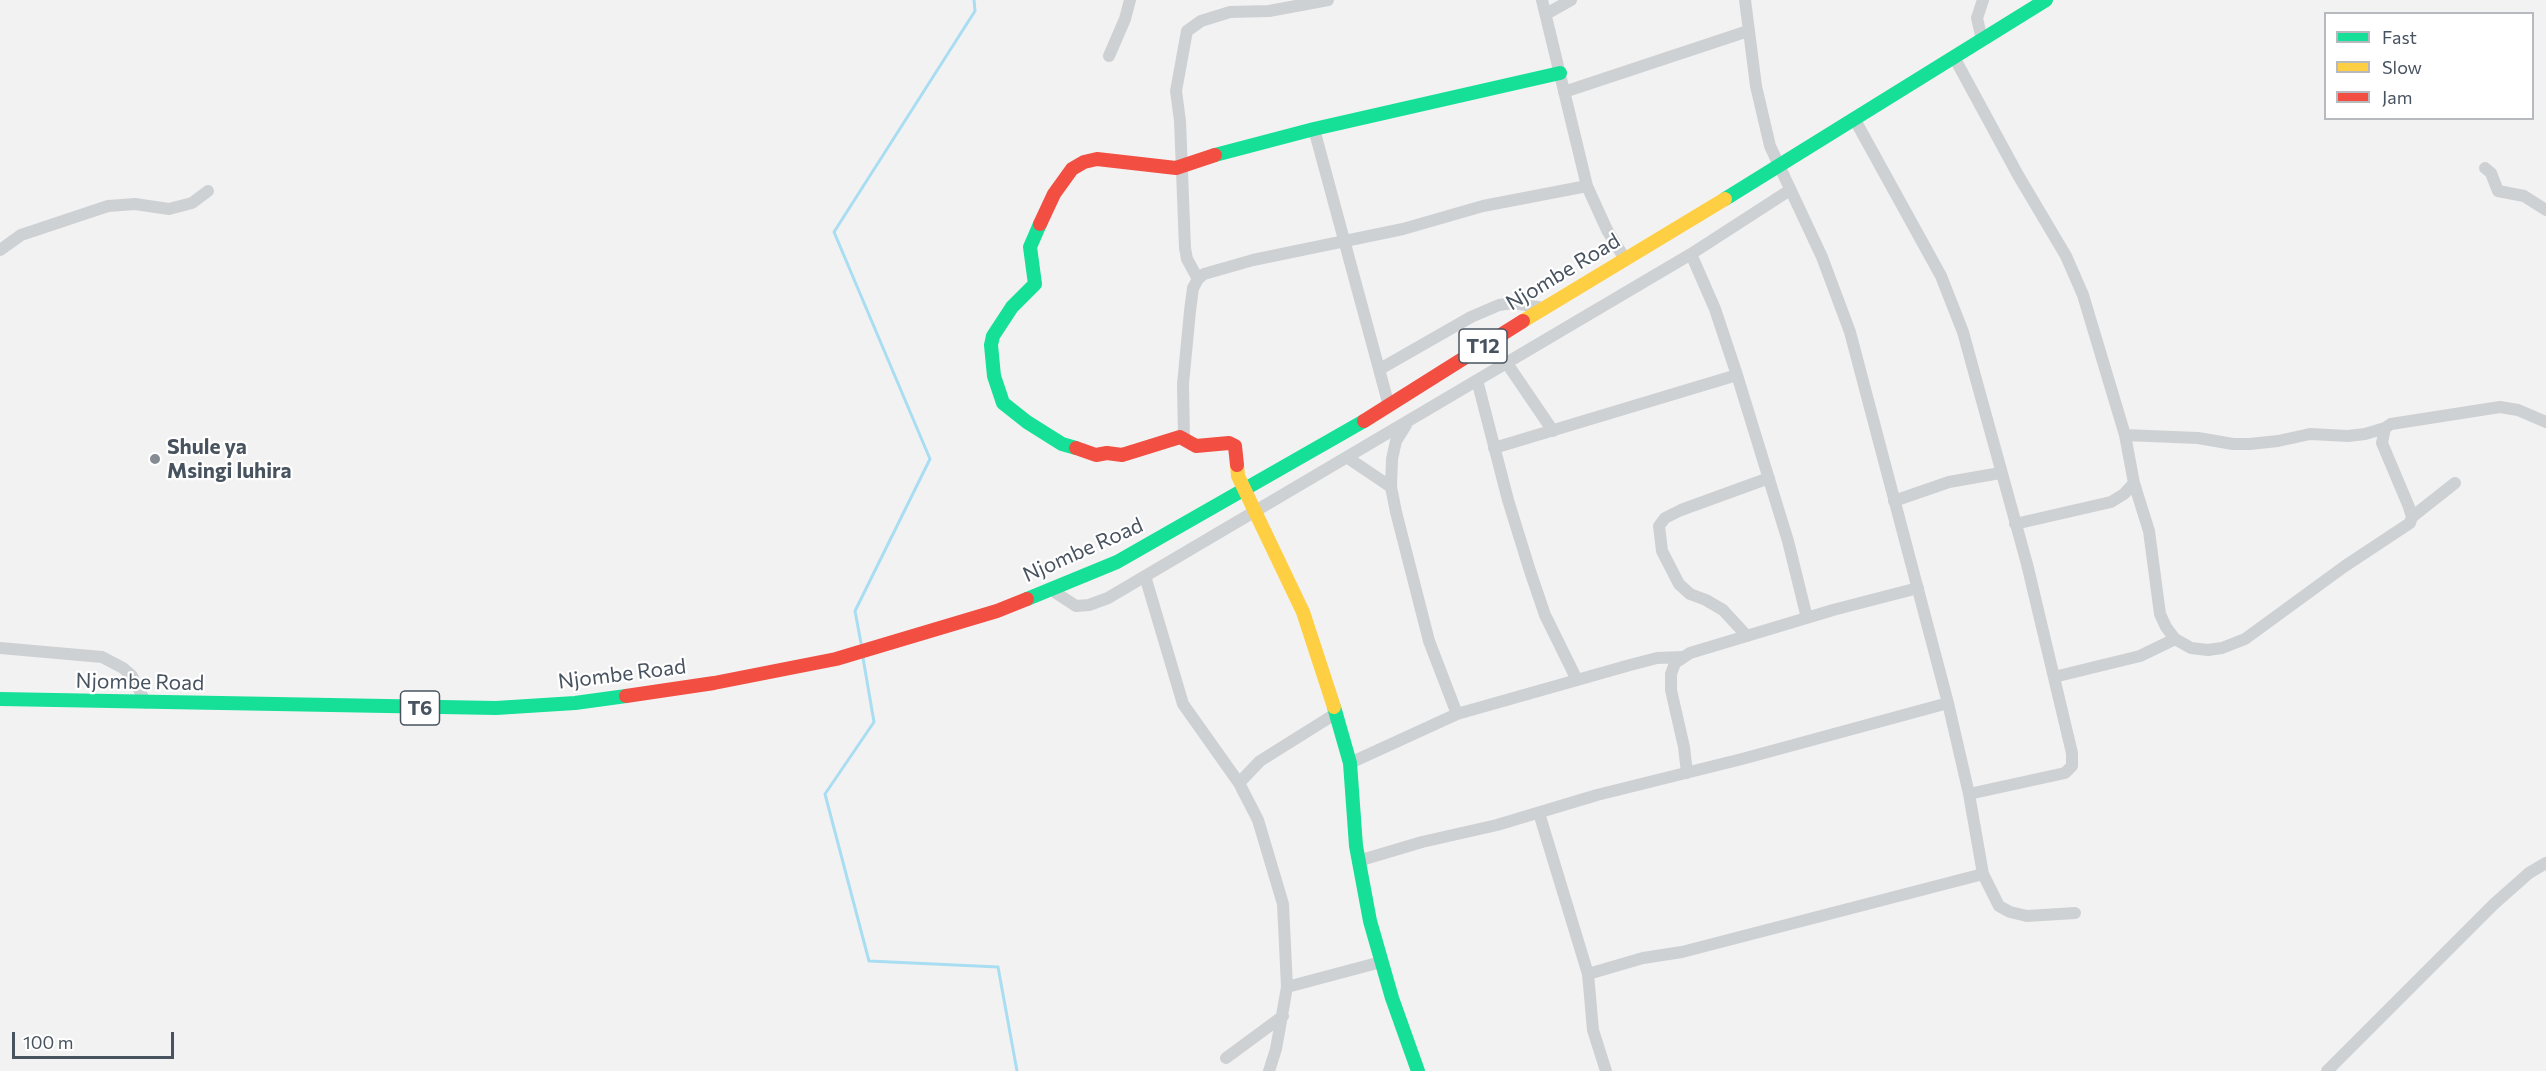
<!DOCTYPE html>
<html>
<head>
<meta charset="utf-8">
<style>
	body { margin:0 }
	#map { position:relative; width:2546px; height:1071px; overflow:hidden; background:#f3f2f2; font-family:Commissioner,sans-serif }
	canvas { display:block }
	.legend { position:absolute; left:2324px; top:12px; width:210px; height:108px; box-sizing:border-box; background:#fff; border:2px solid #b6babf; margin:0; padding:8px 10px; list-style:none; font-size:18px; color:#485360 }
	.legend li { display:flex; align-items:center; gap:12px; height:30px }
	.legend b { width:30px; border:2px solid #b6babf }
	.scale { position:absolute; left:12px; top:1032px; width:162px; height:27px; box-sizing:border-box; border:3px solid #485360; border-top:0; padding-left:8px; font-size:18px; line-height:21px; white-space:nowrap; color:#485360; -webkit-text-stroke:4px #fff; paint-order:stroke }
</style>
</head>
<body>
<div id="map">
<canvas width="2546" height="1071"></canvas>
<ul class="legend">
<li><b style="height:8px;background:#16e098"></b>Fast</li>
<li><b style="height:8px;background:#ffcf43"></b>Slow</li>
<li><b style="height:8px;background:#f24e42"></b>Jam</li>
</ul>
<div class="scale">100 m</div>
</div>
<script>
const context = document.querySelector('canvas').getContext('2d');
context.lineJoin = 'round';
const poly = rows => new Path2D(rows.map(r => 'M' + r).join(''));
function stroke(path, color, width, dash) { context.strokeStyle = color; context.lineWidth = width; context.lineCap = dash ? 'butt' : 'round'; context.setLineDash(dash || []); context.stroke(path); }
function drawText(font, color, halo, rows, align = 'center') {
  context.font = font + ' Commissioner,sans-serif'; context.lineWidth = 4.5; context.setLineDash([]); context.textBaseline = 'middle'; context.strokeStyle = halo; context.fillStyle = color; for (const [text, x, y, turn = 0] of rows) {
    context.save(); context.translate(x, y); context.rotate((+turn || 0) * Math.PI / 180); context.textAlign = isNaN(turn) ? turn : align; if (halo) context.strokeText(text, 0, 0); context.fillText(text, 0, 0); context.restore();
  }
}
const stream = poly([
	[861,643,855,611,930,459,834,232,975,11,974,0],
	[863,658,874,722,825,794,869,961,998,967,1017,1071]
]);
const street = poly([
	[1542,0,1587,186,1607,230,1625,259],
	[1745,0,1756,86,1770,146,1822,257,1850,332,1948,703,1969,794,1983,874,1999,906,2010,912,2027,916,2075,913],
	[1546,14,1571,0],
	[1982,40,1977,18,1983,0],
	[1109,56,1125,19,1130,0],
	[1954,57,2018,175,2066,256,2083,295,2125,435,2134,483,2124,494,2111,502,2015,524],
	[1564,92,1748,31],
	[1855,120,1941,276,1963,332,2027,564,2072,753,2072,766,2065,773,1969,794],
	[1314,129,1389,406],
	[2485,168,2491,173,2498,191,2524,196,2546,210],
	[0,250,21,235,108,206,135,204,169,209,192,203,208,191],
	[1691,254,1715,309,1737,375,1788,541,1807,618],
	[1198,279,1187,259,1185,248,1180,121,1176,91,1187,31,1201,21,1230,12,1269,11,1328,0],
	[1506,362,1553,431],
	[1380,369,1471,317,1499,305,1513,303,1544,308],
	[1477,380,1508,500,1530,571,1545,615,1577,680],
	[1406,425,1396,441,1392,459,1391,487,1396,512,1429,641,1457,714],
	[2125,435,2198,438,2233,444,2250,444,2278,441,2310,434,2348,436,2365,434,2385,428],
	[1184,439,1183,384,1190,311,1193,288,1198,279,1204,274,1253,260,1403,229,1483,206,1587,186],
	[1494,448,1737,375],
	[1348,458,1391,487],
	[2134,483,2149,531,2160,614,2166,627,2175,639,2191,648,2208,650,2222,648,2245,639,2345,566,2410,523,2412,517,2409,507,2382,443,2385,428,2391,424,2500,407,2518,410,2546,422],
	[1894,501,1949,482,2000,473],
	[2412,517,2455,483],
	[1145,576,1183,704,1239,783,1258,820,1283,904,1287,987,1276,1049,1269,1071],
	[1050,589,1076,606,1089,605,1108,598,1691,254,1790,190],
	[1747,636,1723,610,1706,600,1690,594,1679,584,1662,551,1659,526,1665,518,1681,510,1769,478],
	[0,648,102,657,123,668,132,676,146,703],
	[2054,677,2140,656,2175,639],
	[1350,763,1457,714,1630,665,1657,658,1682,657],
	[1687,773,1684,747,1671,690,1671,674,1675,663,1690,653,1833,610,1918,588],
	[1239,783,1260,761,1335,714],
	[1539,813,1588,974,1643,958,1682,952,1983,874],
	[1358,861,1422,842,1497,825,1597,795,1742,759,1948,703],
	[1588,974,1593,1030,1606,1071],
	[1287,987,1381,962],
	[1226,1058,1283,1016],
	[2327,1071,2494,904,2529,873,2546,863]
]);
const fast = poly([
	[1215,155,1314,129,1560,73],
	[1725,199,2046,0],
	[1040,224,1030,247,1035,284,1012,307,993,336,991,345,994,376,1003,403,1027,422,1062,444,1076,448],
	[1027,599,1117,562,1364,421],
	[0,699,496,708,575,703,626,696],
	[1334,707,1350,763,1356,846,1370,921,1392,998,1418,1071]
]);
const slow = poly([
	[1523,321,1725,199],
	[1237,465,1238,476,1303,612,1334,707]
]);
const jam = poly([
	[1040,224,1054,194,1072,169,1084,162,1097,159,1176,168,1215,155],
	[1364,421,1523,321],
	[1076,448,1096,455,1107,453,1122,455,1180,437,1196,446,1229,443,1235,446,1237,465],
	[626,696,714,683,836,659,997,611,1027,599]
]);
const markers = [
	[155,459,6,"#848b93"]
];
const shields = [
	[1483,346,48],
	[420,708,39]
];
const shieldNames = [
	["T12",1483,346],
	["T6",420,708]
];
const streetNames = [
	["Njombe Road",1563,272,-31],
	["Njombe Road",1083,550,-24],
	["Njombe Road",622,674,-7],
	["Njombe Road",140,682,1]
];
const poiNames = [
	["Shule ya",167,447],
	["Msingi luhira",167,471]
];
stroke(stream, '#a9ddf2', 3);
stroke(street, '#ced1d3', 12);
stroke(fast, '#16e098', 14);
stroke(slow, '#ffcf43', 14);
stroke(jam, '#f24e42', 14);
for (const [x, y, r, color] of markers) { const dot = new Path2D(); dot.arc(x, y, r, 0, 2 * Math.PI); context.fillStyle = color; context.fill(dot); stroke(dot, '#fff', 2); }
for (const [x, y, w] of shields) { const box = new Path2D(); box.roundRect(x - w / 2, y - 17, w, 34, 4.5); context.fillStyle = '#fff'; context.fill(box); stroke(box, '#485360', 1.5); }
drawText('bold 20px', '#485360', null, shieldNames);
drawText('21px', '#485360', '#fff', streetNames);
drawText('bold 21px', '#485360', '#fff', poiNames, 'left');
</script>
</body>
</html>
